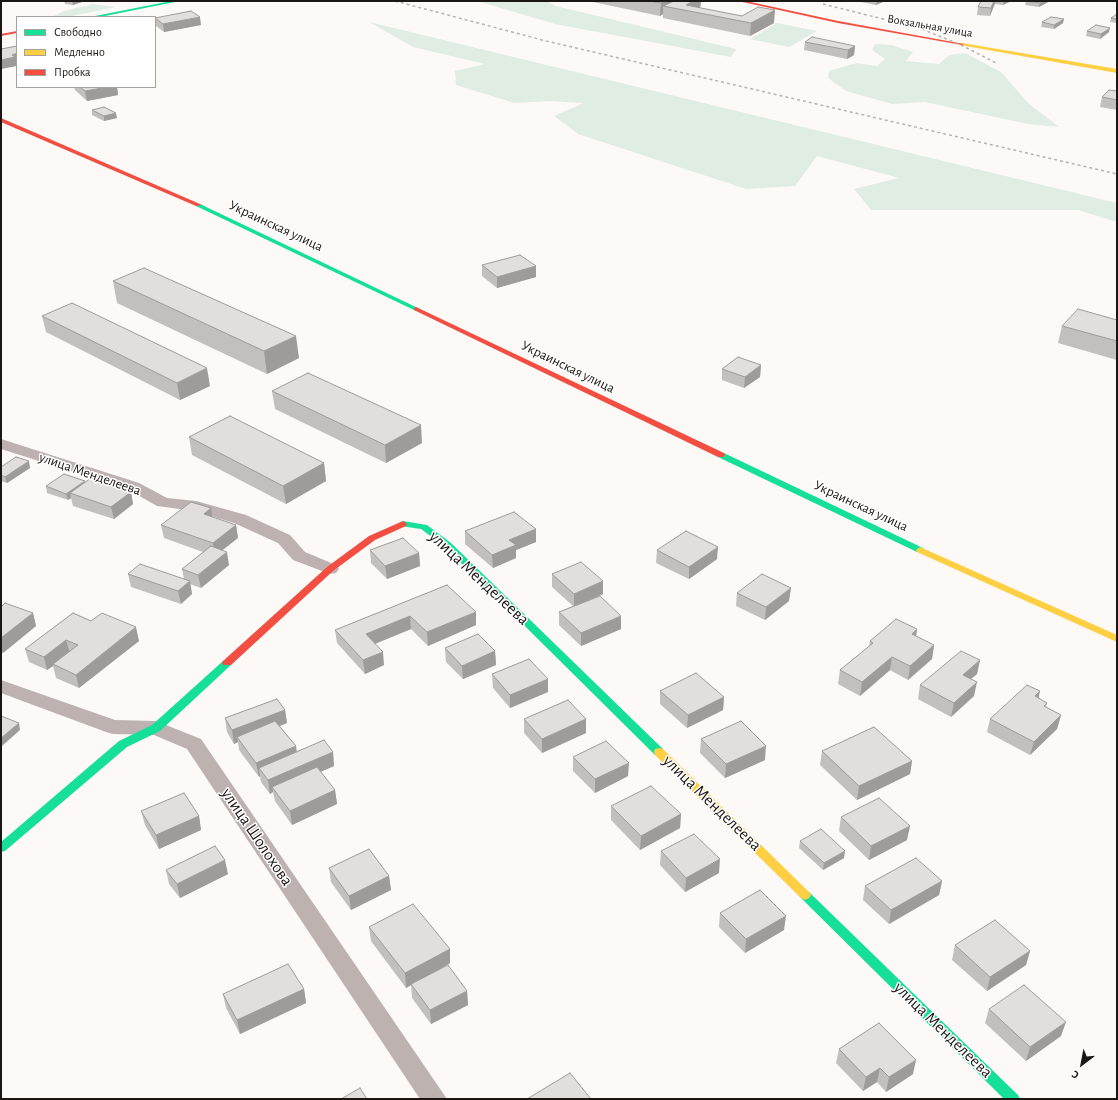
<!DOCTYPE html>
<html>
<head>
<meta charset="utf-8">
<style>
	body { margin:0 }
	#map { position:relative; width:1118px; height:1100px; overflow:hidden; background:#fcf9f7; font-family:"Alegreya Sans",sans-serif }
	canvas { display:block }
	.frame { position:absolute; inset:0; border:2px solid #1b1611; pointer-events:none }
	.legend { position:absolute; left:16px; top:16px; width:140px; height:72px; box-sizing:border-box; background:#fff; border:1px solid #a4a2a0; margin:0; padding:5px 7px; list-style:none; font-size:12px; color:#1b1611 }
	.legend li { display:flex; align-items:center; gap:8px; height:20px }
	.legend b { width:20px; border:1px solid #a4a2a0 }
	.north { position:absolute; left:1062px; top:1044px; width:40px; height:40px; -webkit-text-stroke:3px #fff; paint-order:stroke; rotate:212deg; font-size:11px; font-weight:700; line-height:16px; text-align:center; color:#1b1611 }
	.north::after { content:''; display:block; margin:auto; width:14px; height:18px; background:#1b1611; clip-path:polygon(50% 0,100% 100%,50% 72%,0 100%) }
</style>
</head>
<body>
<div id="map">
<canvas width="1118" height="1100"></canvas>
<div class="frame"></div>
<ul class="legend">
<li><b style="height:5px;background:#16e098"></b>Свободно</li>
<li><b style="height:5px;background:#ffcf43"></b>Медленно</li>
<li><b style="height:5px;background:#f24e42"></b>Пробка</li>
</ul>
<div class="north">С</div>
</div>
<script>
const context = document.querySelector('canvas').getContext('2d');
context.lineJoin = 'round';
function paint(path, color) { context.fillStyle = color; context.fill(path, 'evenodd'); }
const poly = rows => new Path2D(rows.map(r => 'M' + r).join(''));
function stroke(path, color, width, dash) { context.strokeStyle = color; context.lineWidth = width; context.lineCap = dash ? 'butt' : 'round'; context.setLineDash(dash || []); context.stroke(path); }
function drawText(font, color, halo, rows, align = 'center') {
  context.font = font + ' "Alegreya Sans",sans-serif'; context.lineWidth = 3; context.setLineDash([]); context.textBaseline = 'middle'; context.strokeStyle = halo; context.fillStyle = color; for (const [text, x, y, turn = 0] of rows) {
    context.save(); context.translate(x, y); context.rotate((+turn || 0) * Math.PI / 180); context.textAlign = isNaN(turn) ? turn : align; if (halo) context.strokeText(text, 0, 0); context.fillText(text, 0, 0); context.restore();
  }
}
const green = poly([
	[477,1,546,1,556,6,736,49,731,57,555,24],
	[93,4,116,7,67,17,52,17,64,11],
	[369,22,1117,203,1117,222,1078,210,871,210,854,189,899,178,817,156,795,186,746,189,578,134,554,116,584,103,549,101,514,103,456,85,455,71,485,64,413,47],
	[777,23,817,31,789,47,750,39],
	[875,44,892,45,913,52,906,61,939,64,949,55,965,53,1001,72,1029,104,1059,127,1028,124,925,102,892,104,846,91,828,78,829,71,857,63,877,66,885,59,872,50]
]);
const street = poly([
	[1,439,139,483,167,498,196,501,246,515,290,535,305,552,336,565,339,569,336,573,330,574,293,560,278,543,234,523,195,511,157,506,127,489,1,449,1,439],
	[1,680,115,720,156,721,201,739,447,1099,420,1099,187,749,154,735,113,734,106,732,1,693,1,680]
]);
const fast = poly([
	[171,1,180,1,100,17,90,17,171,1],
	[196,204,200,204,420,309,416,311,414,310,196,206,196,204],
	[718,453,724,453,923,548,924,550,923,552,917,552,718,457,717,455,718,453],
	[403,521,427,525,451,543,663,749,664,752,663,755,655,755,445,547,421,529,400,526,399,524,403,521],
	[227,660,231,661,232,663,231,665,160,731,127,747,5,851,1,852,1,842,119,741,152,725,223,661,227,660],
	[805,890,809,892,1018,1095,1020,1099,1004,1099,801,898,799,895,801,892,805,890]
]);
const slow = poly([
	[962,43,1117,69,1117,73,960,45,960,44,962,43],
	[920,547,1117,635,1117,642,917,552,916,550,920,547],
	[659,748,663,749,809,892,811,895,809,898,805,900,801,898,655,755,654,752,655,749,659,748]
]);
const jam = poly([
	[738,1,746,1,838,21,964,44,962,45,838,23,738,1],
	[17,31,17,33,1,36,1,34,17,31],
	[1,118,200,204,201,205,196,206,1,122,1,118],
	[416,307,724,453,725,455,724,457,718,457,414,310,414,308,416,307],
	[403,521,407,524,406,526,375,540,333,571,231,665,223,665,222,663,223,661,327,567,369,536,403,521]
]);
const rail = poly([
	[395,1,546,41,1117,174],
	[823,4,919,28,959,44,998,64]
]);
const wall = poly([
	[64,1,82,1,82,2,73,5,65,4],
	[588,1,701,1,700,8,774,23,750,36,663,18,663,14,660,16],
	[856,1,885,1,876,5],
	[981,1,1011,1,1003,5,995,4,990,16,977,15,978,7],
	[1026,1,1050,1,1039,7,1025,5],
	[1117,14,1117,23,1110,22,1111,18],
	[155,18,201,25,164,32,156,26],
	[1042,22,1063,23,1054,29,1041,27],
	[1087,31,1109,32,1100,39,1086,36],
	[805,42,855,46,854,55,847,59,804,50],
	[74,87,117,87,118,95,87,101,75,90],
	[1117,91,1117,110,1100,107,1102,97],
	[92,110,117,118,104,121,92,115],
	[482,265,536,266,536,277,497,288,482,276],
	[113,281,299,358,267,374,117,303],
	[42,316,210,386,180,400,46,332],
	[1117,320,1117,360,1058,343,1062,326],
	[761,365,760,377,744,388,722,380,722,369],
	[272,391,422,443,386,463,275,409],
	[189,437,324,463,326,481,286,504,192,455],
	[1,467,30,468,7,483,1,481],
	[85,482,131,492,133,504,114,519,73,506,71,498,68,500,47,493,46,486],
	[211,508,212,517,236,525,238,538,222,550,229,565,201,588,190,584,192,594,181,604,131,587,128,574,184,579,182,569,203,552,164,538,161,525],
	[536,529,536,542,516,550,516,558,493,568,465,544,465,531],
	[370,550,419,553,420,566,387,579,371,563],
	[657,550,717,559,689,579,656,563],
	[552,574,603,594,593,598,621,629,581,646,559,625,559,612,573,606,552,587],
	[447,585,476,625,428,646,411,629,375,644,384,665,365,674,337,643,335,630],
	[737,593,789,601,765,620,736,606],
	[1,607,33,613,36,626,3,653,1,653],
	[73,613,139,641,79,688,56,678,53,666,47,670,29,662,25,649],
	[917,629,916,636,934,645,932,659,908,680,890,670,860,696,838,684,840,670,869,647,870,641],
	[445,648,495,651,496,665,463,679,446,662],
	[980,660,977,674,971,679,974,696,951,717,918,699,920,685],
	[492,674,548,692,510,708,493,688],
	[660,691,724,697,723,710,687,728,660,704],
	[1040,691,1038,698,1047,703,1046,708,1061,715,1057,729,1030,755,987,732,990,719],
	[285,710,287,723,280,726,296,746,296,752,333,752,334,766,320,772,335,790,337,804,292,825,275,801,273,792,270,794,261,782,260,776,259,777,239,750,238,742,234,744,227,732,225,718],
	[524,719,586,719,586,733,542,753,524,733],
	[701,739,765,760,725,778,700,753],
	[822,751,912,761,910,774,857,800,820,765],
	[573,757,628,776,595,793,573,771],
	[611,806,681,814,680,828,640,850,611,820],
	[141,811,199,816,201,830,159,849,145,825],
	[841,817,907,840,869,860,839,831],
	[800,841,844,858,823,870,799,848],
	[661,851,719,873,685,892,660,865],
	[329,868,389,876,391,890,351,910,331,882],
	[166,870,228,874,180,898,169,884],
	[942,881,939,895,889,924,863,900,865,886],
	[720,913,784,930,745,953,719,927],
	[369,927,450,949,450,963,431,974,467,991,468,1005,431,1024,412,998,411,985,406,988,371,941],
	[955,945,1030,951,1026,965,987,991,952,960],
	[304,989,306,1003,240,1034,226,1008,223,994],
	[989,1009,1061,1036,1026,1061,985,1023],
	[839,1049,913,1074,886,1092,877,1082,863,1091,836,1063]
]);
const shadedWall = poly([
	[72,1,82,1,82,2,73,5],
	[665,1,687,1,663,6,663,14,660,16,661,3],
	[693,1,701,1,700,9,686,5],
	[877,1,885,1,876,5],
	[994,1,996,1,995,3,990,16,991,8],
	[1004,1,1011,1,1003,5],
	[1044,1,1050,1,1039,7,1040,3],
	[775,10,774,23,750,36,751,23],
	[200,17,201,25,164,32,163,24],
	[1064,19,1063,23,1054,29,1054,25],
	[1110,28,1109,32,1100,39,1101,34],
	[855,46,854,55,847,59,848,50],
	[17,53,17,66,1,69,1,60,12,55],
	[108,87,117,87,118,95,87,101,85,91],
	[116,113,117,118,104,121,104,116],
	[536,266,536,277,497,288,497,277],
	[296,336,299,358,267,374,264,351],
	[761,365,760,377,744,388,745,377],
	[207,368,210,386,180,400,177,383],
	[421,425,422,443,386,463,385,445],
	[29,461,30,468,7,483,5,477],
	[324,463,326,481,286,504,283,486],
	[85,481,86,487,70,493,71,498,68,500,66,494],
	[131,492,133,504,114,519,111,507],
	[211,508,213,521,204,514],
	[236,525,238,538,215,556,213,543],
	[536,529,536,542,516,550,516,558,493,568,492,555,509,540],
	[718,547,717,559,689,579,689,567],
	[227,552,229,565,201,588,198,575],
	[419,553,420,566,387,579,385,566],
	[190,581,192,594,181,604,178,591],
	[603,581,603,594,574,607,574,594],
	[791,588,789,601,765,620,766,607],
	[476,612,476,625,428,646,427,632],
	[33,613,36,626,3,653,1,647,1,638],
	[410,616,411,629,367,647,366,634],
	[621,616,621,629,581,646,581,633],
	[136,627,139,641,79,688,76,675],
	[917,629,915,643,912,634],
	[66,640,70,653,53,664,53,666,47,670,44,657],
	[934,645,932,659,908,680,910,666],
	[495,651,496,665,463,679,462,666],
	[383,652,384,665,365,674,363,660],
	[892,657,890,670,860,696,862,682],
	[980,660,977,674,960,688,963,675],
	[548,679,548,692,510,708,510,695],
	[977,682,974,696,951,717,954,703],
	[1040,691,1037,705,1035,696],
	[724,697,723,710,687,728,688,715],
	[285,710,287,723,240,741,237,737,238,742,234,744,232,730],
	[1061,715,1057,729,1030,755,1034,742],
	[586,719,586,733,542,753,542,739],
	[19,723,20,730,2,746,1,738],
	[296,746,298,760,259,768,260,776,259,777,256,763],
	[766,746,765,760,725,778,726,764],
	[333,752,334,766,276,791,272,787,273,792,270,794,268,780],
	[912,761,910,774,857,800,859,786],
	[629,763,628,776,595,793,595,779],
	[335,790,337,804,292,825,290,811],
	[681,814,680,828,640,850,641,836],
	[199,816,201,830,159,849,156,835],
	[910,826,907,840,869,860,871,846],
	[845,851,844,858,823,870,824,863],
	[720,859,719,873,685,892,686,878],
	[225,860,228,874,180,898,177,884],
	[389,876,391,890,351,910,349,896],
	[942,881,939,895,889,924,891,910],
	[786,916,784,930,745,953,746,939],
	[450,949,450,963,406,988,405,973],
	[1030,951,1026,965,987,991,990,977],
	[304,989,306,1003,240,1034,237,1020],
	[467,991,468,1005,431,1024,430,1010],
	[1066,1022,1061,1036,1026,1061,1030,1047],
	[916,1060,913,1074,886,1092,889,1077],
	[880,1068,877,1082,863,1091,866,1077]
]);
const building = poly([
	[650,1,665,1,661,3,650,1],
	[674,1,693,1,686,5,742,16,758,7,775,10,751,23,663,6,674,1],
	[981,1,994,1,991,8,978,7,981,1],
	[1028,1,1044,1,1040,3,1028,1],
	[191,11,200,17,163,24,155,18,191,11],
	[1117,14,1117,19,1111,18,1117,14],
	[1051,17,1064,19,1054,25,1042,22,1051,17],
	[1096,25,1110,28,1101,34,1087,31,1096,25],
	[812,37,855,46,848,50,805,42,812,37],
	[17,46,17,53,12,55,15,57,1,60,1,49,17,46],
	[80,87,108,87,85,91,80,87],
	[1109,90,1117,91,1117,100,1102,97,1109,90],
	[104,107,116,113,104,116,92,110,104,107],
	[520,255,536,266,497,277,482,265,520,255],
	[144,268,296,336,264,351,113,281,144,268],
	[72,303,207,368,177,383,42,316,72,303],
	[1078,309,1117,320,1117,341,1062,326,1078,309],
	[738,357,761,365,745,377,722,369,738,357],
	[308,373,421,425,385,445,272,391,308,373],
	[230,416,324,463,283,486,189,437,230,416],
	[16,457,29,461,5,477,1,475,1,467,16,457],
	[64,474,85,481,66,494,46,486,64,474],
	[91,478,131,492,111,507,70,493,91,478],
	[191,502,211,508,204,514,236,525,213,543,161,525,191,502],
	[514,512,536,529,509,540,516,545,492,555,465,531,514,512],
	[686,531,718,547,689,567,657,550,686,531],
	[403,538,419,553,385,566,370,550,403,538],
	[211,546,227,552,198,575,182,569,211,546],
	[581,562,603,581,574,594,552,574,581,562],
	[140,564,190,581,178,591,128,574,140,564],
	[762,574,791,588,766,607,737,593,762,574],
	[447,585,476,612,427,632,410,616,366,634,383,652,363,660,335,630,447,585],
	[600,596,621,616,581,633,559,612,600,596],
	[5,603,33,613,1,638,1,607,5,603],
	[73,613,91,621,102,613,136,627,76,675,53,664,78,645,66,640,44,657,25,649,73,613],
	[896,619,917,629,912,634,934,645,910,666,892,657,862,682,840,670,873,643,870,641,896,619],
	[478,634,495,651,462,666,445,648,478,634],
	[961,651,980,660,963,675,977,682,954,703,920,685,961,651],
	[529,659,548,679,510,695,492,674,529,659],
	[696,673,724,697,688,715,660,691,696,673],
	[1027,685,1040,691,1035,696,1047,703,1044,706,1061,715,1034,742,990,719,1027,685],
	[277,699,285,710,232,730,225,718,277,699],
	[568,700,586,719,542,739,524,719,568,700],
	[1,716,19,723,1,738,1,716],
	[275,721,296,746,256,763,237,737,275,721],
	[741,721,766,746,726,764,701,739,741,721],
	[874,727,912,761,859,786,822,751,874,727],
	[324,740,333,752,268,780,259,768,324,740],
	[606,741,629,763,595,779,573,757,606,741],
	[317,767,335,790,290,811,272,787,317,767],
	[651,786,681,814,641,836,611,806,651,786],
	[184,793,199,816,156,835,141,811,184,793],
	[879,798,910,826,871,846,841,817,879,798],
	[821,829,845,851,824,863,800,841,821,829],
	[694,834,720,859,686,878,661,851,694,834],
	[215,846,225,860,177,884,166,870,215,846],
	[369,849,389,876,349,896,329,868,369,849],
	[916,858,942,881,891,910,865,886,916,858],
	[760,890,786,916,746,939,720,913,760,890],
	[413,904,450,949,405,973,369,927,413,904],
	[995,920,1030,951,990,977,955,945,995,920],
	[288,964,304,989,237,1020,223,994,288,964],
	[448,965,467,991,430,1010,411,984,448,965],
	[1024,985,1066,1022,1030,1047,989,1009,1024,985],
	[879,1023,916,1060,889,1077,880,1068,866,1077,839,1049,879,1023],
	[570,1073,591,1099,527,1099,570,1073],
	[360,1088,367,1099,341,1099,360,1088]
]);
const farStreetnames = [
	["Вокзальная улица",930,26,10]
];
const streetNames = [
	["Украинская улица",276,226,25],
	["Украинская улица",568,367,26],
	["улица Менделеева",90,474,19],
	["Украинская улица",861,506,25]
];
const nearStreetnames = [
	["улица Менделеева",479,578,43],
	["улица Менделеева",712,803,44],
	["улица Шолохова",257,837,56],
	["улица Менделеева",943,1030,44]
];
paint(green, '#e0ede3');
paint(street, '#bdb2b0');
paint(fast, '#16e098');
paint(slow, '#ffcf43');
paint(jam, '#f24e42');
stroke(rail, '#b8b2b0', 1.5, [3, 3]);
paint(wall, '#c2bfbc');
paint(shadedWall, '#9e9b99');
paint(building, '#e2dedb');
stroke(building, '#9e9b99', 1);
drawText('12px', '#1b1611', '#fff', farStreetnames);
drawText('14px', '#1b1611', '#fff', streetNames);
drawText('17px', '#1b1611', '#fff', nearStreetnames);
</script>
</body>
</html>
